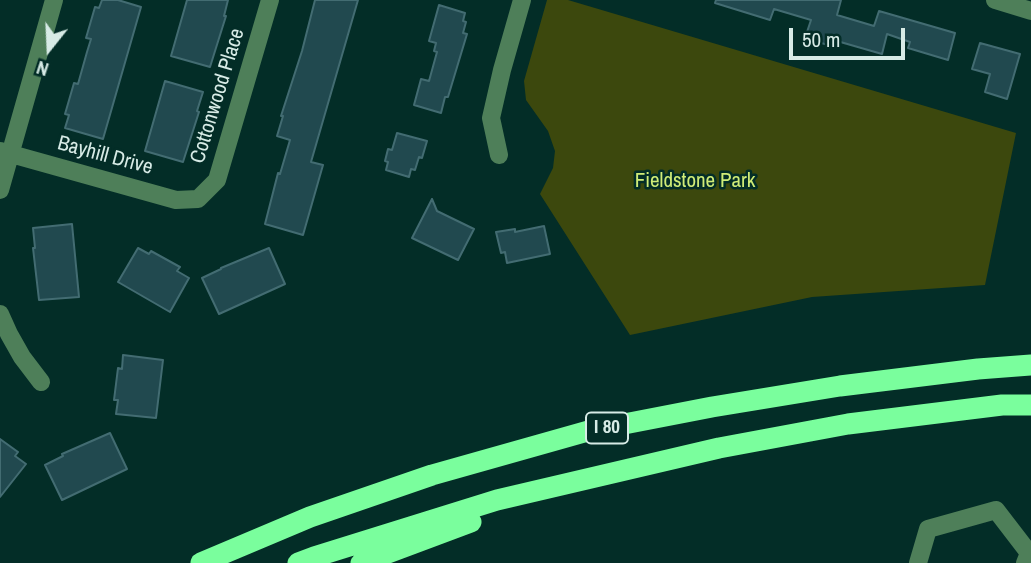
<!DOCTYPE html>
<html>
<head>
<meta charset="utf-8">
<style>
	body { margin:0 }
	#map { position:relative; width:1031px; height:563px; overflow:hidden; background:#032d27; font-family:"Archivo Narrow",sans-serif }
	canvas { display:block }
	.north { position:absolute; left:14px; top:14px; width:70px; height:70px; -webkit-text-stroke:5px #032d27; paint-order:stroke; rotate:198deg; font-size:19px; font-weight:700; line-height:28px; text-align:center; color:#d7ebe6 }
	.north::after { content:''; display:block; margin:auto; width:24px; height:32px; background:#d7ebe6; clip-path:polygon(50% 0,100% 100%,50% 72%,0 100%) }
	.scale { position:absolute; left:789px; top:28px; width:116px; height:32px; box-sizing:border-box; border:4px solid #d7ebe6; border-top:0; padding-left:9px; font-size:21px; line-height:24px; white-space:nowrap; color:#d7ebe6; -webkit-text-stroke:5px #032d27; paint-order:stroke }
</style>
</head>
<body>
<div id="map">
<canvas width="1031" height="563"></canvas>
<div class="north">N</div>
<div class="scale">50 m</div>
</div>
<script>
const context = document.querySelector('canvas').getContext('2d');
context.lineJoin = 'round';
function paint(path, color) { context.fillStyle = color; context.fill(path, 'evenodd'); }
const poly = rows => new Path2D(rows.map(r => 'M' + r).join(''));
function stroke(path, color, width, dash) { context.strokeStyle = color; context.lineWidth = width; context.lineCap = dash ? 'butt' : 'round'; context.setLineDash(dash || []); context.stroke(path); }
function drawText(font, color, halo, rows, align = 'center') {
  context.font = font + ' "Archivo Narrow",sans-serif'; context.lineWidth = 5; context.setLineDash([]); context.textBaseline = 'middle'; context.strokeStyle = halo; context.fillStyle = color; for (const [text, x, y, turn = 0] of rows) {
    context.save(); context.translate(x, y); context.rotate((+turn || 0) * Math.PI / 180); context.textAlign = isNaN(turn) ? turn : align; if (halo) context.strokeText(text, 0, 0); context.fillText(text, 0, 0); context.restore();
  }
}
const green = poly([
	[547,0,568,0,1016,133,985,285,812,297,630,335,540,194,553,168,555,151,548,131,526,100,524,81]
]);
const building = poly([
	[102,0,118,0,141,7,103,139,65,128,69,115,65,114,74,83,78,84,87,52,91,39,86,38,95,7,99,8,102,0],
	[187,0,228,0,224,16,226,16,210,67,171,56,187,0],
	[315,0,358,0,311,162,323,165,303,235,265,224,278,173,280,174,290,140,277,136,283,116,281,116,302,51,315,0],
	[716,0,841,0,837,15,874,26,879,11,955,33,948,60,908,48,910,42,887,34,882,54,830,39,828,45,805,38,811,20,774,9,770,20,715,3,716,0],
	[439,5,465,13,463,21,466,22,463,33,467,34,448,97,445,97,441,113,414,105,421,79,429,81,437,52,434,51,436,43,429,41,439,5],
	[980,43,1020,54,1007,99,985,92,990,74,972,69,980,43],
	[165,81,203,92,197,111,199,112,183,162,145,151,165,81],
	[397,133,427,141,422,158,419,157,415,170,411,169,409,177,386,170,388,162,385,161,388,149,392,150,397,133],
	[432,199,437,211,474,229,458,260,412,238,432,199],
	[72,224,79,297,39,300,33,248,35,248,33,228,72,224],
	[544,226,550,254,507,263,505,252,501,253,496,232,515,229,515,232,544,226],
	[138,248,149,254,151,251,180,267,177,271,189,278,170,312,118,282,138,248],
	[269,248,285,284,219,314,202,278,221,269,221,268,269,248],
	[123,355,163,360,156,418,116,414,118,400,114,400,118,368,122,369,123,355],
	[110,433,127,469,62,500,45,465,63,456,62,454,110,433],
	[0,439,18,452,15,456,26,464,0,497,0,439]
]);
const minor = poly([
	[995,0,1031,11],
	[0,151,176,200,198,199,217,180,270,0],
	[499,155,491,118,502,70,522,0],
	[0,190,54,0],
	[0,314,9,334,22,357,41,382],
	[918,563,928,529,996,510,1029,553,1025,563]
]);
const highway = poly([
	[201,563,310,517,432,475,588,431,712,407,840,386,978,369,1031,365],
	[298,563,314,557,497,500,719,448,848,424,1002,405,1031,405],
	[361,563,471,522]
]);
const shields = [
	[607,428,42]
];
const shieldNames = [
	["I 80",607,428]
];
const streetNames = [
	["Cottonwood Place",218,96,-73],
	["Bayhill Drive",105,156,15]
];
const parkNames = [
	["Fieldstone Park",695,181]
];
paint(green, '#3c480d');
paint(building, '#21494f');
stroke(building, '#436c72', 2);
stroke(minor, '#4e7f59', 18);
stroke(highway, '#7afe9d', 21);
for (const [x, y, w] of shields) { const box = new Path2D(); box.roundRect(x - w / 2, y - 15.5, w, 31, 5); context.fillStyle = '#032d27'; context.fill(box); stroke(box, '#d7ebe6', 2); }
drawText('bold 19px', '#d7ebe6', null, shieldNames);
drawText('21px', '#d7ebe6', '#032d27', streetNames);
drawText('21px', '#d0ec77', '#032d27', parkNames);
</script>
</body>
</html>
